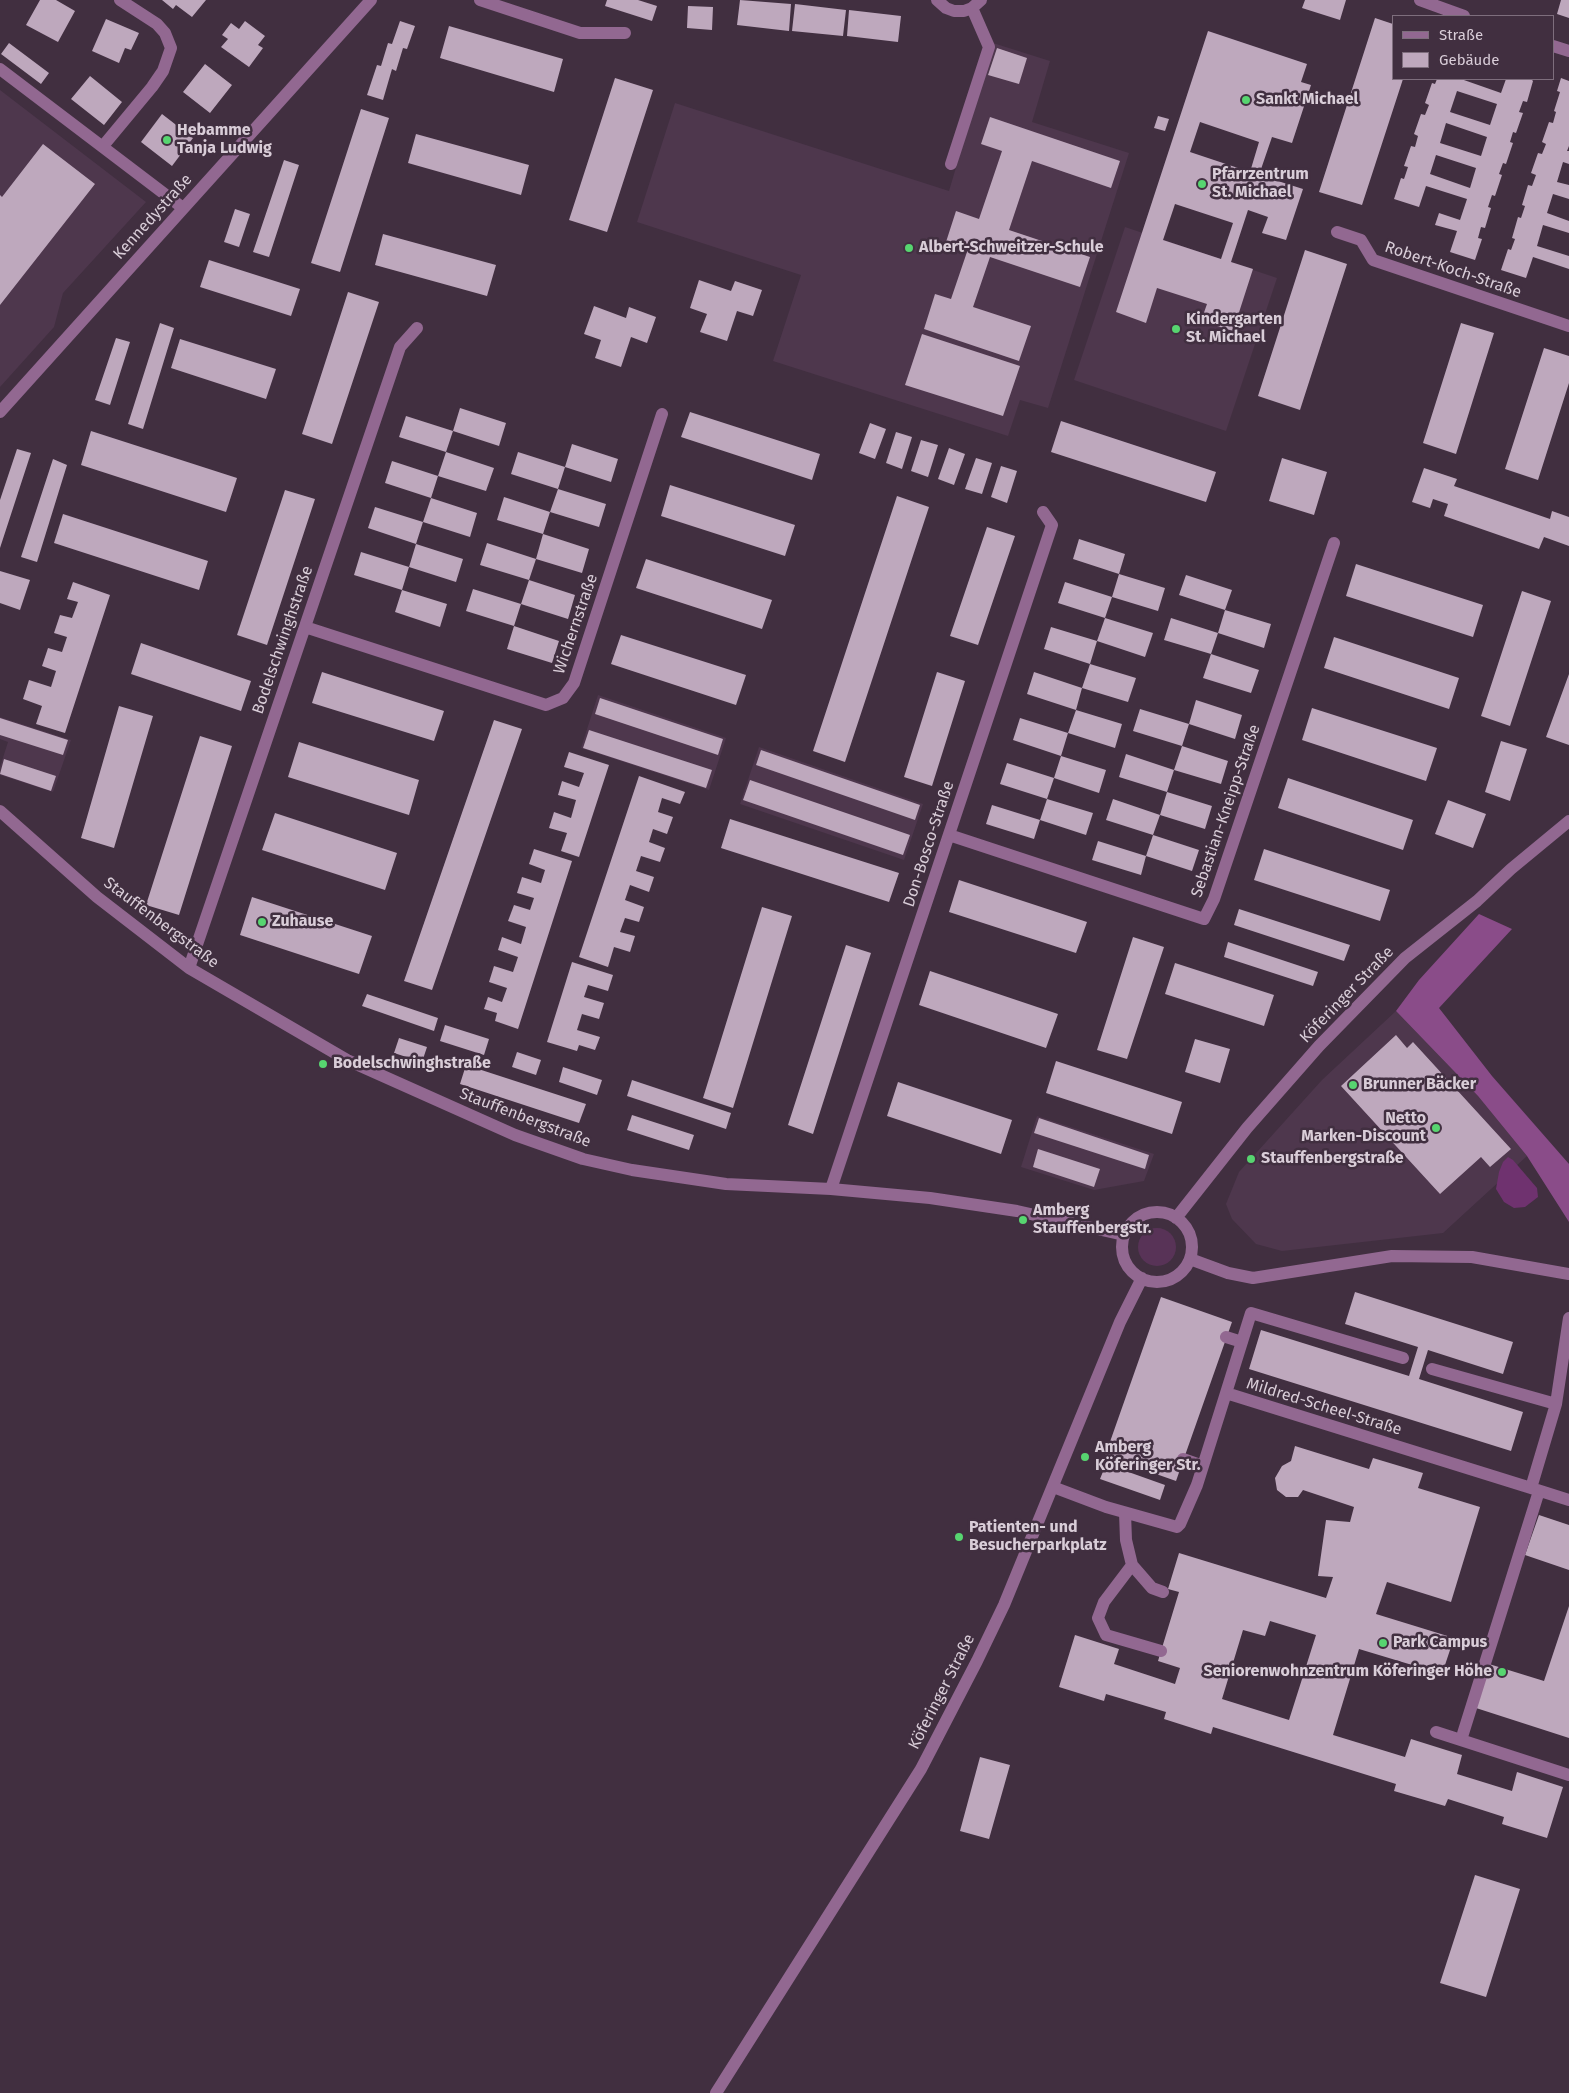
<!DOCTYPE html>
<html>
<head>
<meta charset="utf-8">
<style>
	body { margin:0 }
	#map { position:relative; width:1569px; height:2093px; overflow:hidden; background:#412f40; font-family:"Fira Sans",sans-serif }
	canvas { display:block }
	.legend { position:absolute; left:1392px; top:15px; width:162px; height:65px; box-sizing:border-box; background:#412f40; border:1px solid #7e6e7d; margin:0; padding:6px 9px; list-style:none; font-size:15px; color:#d9cdd8 }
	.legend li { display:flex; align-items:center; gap:10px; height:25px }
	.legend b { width:25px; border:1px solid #7e6e7d }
</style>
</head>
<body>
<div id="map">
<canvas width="1569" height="2093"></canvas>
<ul class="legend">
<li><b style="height:6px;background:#926891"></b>Straße</li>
<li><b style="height:14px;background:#bea8bd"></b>Gebäude</li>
</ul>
</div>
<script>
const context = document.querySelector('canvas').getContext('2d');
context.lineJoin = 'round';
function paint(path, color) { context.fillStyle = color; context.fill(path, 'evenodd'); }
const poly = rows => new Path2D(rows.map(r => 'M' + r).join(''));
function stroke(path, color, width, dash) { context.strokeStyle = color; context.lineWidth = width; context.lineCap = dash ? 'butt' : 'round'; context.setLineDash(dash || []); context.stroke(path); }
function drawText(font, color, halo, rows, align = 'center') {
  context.font = font + ' "Fira Sans",sans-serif'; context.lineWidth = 5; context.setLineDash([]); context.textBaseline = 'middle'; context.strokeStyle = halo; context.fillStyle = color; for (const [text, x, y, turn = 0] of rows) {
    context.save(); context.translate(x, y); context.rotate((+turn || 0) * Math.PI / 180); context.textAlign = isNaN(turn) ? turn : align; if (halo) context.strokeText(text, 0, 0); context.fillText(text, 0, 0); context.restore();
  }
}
const built = poly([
	[993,43,1050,61,1032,122,1129,153,1048,408,1020,400,1008,436,773,361,801,275,637,222,675,103,949,191],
	[0,90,146,202,63,293,54,327,0,387],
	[1125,227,1277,278,1226,431,1074,380],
	[598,695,726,738,709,790,581,748],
	[0,717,71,740,53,792,0,775,0,767,8,742,0,739],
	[759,747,923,804,904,860,740,804],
	[1396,1011,1478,1096,1527,1156,1443,1233,1282,1251,1256,1244,1232,1219,1226,1204,1239,1172,1322,1080],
	[1037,1116,1154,1154,1144,1181,1094,1190,1021,1167]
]);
const green = poly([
	'1138 1247a19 19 0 1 1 38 0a19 19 0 1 1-38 0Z'
]);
const forest = poly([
	[1479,914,1512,929,1439,1008,1492,1076,1569,1164,1569,1222,1527,1156,1478,1096,1396,1011,1419,980]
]);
const water = poly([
	[1508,1157,1513,1160,1537,1188,1538,1197,1525,1207,1514,1208,1504,1202,1496,1189,1499,1172,1503,1162]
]);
const building = poly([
	[40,0,56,0,75,11,58,42,26,25],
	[162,0,206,0,192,17,176,5,173,9],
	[607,0,638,0,657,6,652,21,605,6],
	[740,0,791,4,789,31,737,25],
	[1305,0,1346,0,1340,20,1302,8],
	[1561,0,1569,0,1569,18,1557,14],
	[795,4,846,10,843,36,792,31],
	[688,6,713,7,712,30,687,28],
	[849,10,901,16,898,42,847,36],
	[1375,18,1393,24,1393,79,1403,79,1362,205,1319,192],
	[106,19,139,33,131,50,125,48,119,63,92,51],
	[245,21,265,36,258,45,263,48,249,67,221,47,228,39,222,35,231,23,239,29],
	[400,21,415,26,407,49,403,48,396,71,392,69,383,100,367,95,377,65,381,66,388,43,392,44],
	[449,26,563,59,554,92,440,58],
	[1208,31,1307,64,1301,82,1311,85,1292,143,1272,137,1259,175,1303,189,1286,240,1262,233,1268,217,1248,210,1231,262,1253,269,1233,331,1201,321,1207,304,1157,288,1146,323,1116,312],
	[1200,122,1259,142,1250,172,1190,152],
	[1175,204,1233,223,1221,259,1163,240],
	[9,43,49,73,41,84,1,54],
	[997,48,1027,58,1019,84,988,75],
	[205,64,232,85,210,113,183,92],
	[90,76,122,102,104,125,71,99],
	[615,78,653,90,607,232,569,220],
	[1561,78,1569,81,1569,146,1567,151,1569,151,1569,164,1563,162,1557,182,1569,185,1569,199,1553,194,1547,213,1569,221,1569,233,1543,225,1537,246,1569,256,1569,269,1533,257,1526,278,1501,270,1508,249,1511,250,1515,239,1512,238,1518,217,1521,218,1525,206,1522,205,1528,185,1532,186,1536,175,1531,173,1538,153,1542,154,1546,144,1542,142,1549,122,1553,123,1556,112,1554,111,1560,92,1557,91],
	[1437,79,1461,79,1501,93,1506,79,1531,79,1533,81,1527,102,1523,101,1519,112,1523,113,1516,133,1513,132,1510,142,1513,143,1506,164,1503,163,1499,174,1502,175,1495,196,1492,195,1488,207,1491,208,1485,228,1481,227,1478,238,1482,239,1475,260,1450,252,1457,231,1435,225,1439,213,1460,220,1467,199,1426,186,1419,207,1394,199,1401,178,1404,179,1408,167,1404,166,1411,146,1415,147,1418,136,1414,134,1421,114,1425,115,1429,105,1425,103,1432,83,1435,84],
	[1457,91,1497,104,1490,125,1450,112],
	[1446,123,1487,137,1481,156,1440,143],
	[1436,155,1476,168,1470,188,1430,174],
	[361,109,389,118,340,272,311,263],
	[162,114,193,138,172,166,141,142],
	[1158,116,1169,119,1165,131,1154,128],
	[990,117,1120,161,1111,188,1032,161,1009,230,1090,257,1080,287,990,257,973,307,1031,326,1019,361,924,329,935,294,951,299,968,249,946,242,956,211,979,219,1002,151,981,144],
	[416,134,529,165,521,195,408,163],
	[43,144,95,184,0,305,0,195,2,197],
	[284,160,299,165,269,257,253,252],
	[235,209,250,214,239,247,224,242],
	[383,234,496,265,487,296,375,265],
	[1305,250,1347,264,1300,410,1258,396],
	[209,260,300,289,291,316,200,287],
	[699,280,731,291,735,281,762,290,753,316,737,311,727,341,700,332,707,314,690,308],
	[348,292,379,302,332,444,302,434],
	[594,306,626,318,629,307,656,317,647,343,631,337,621,367,595,358,601,340,584,334],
	[160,323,174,328,143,429,128,424],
	[1461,323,1494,333,1456,454,1423,443],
	[922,334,1020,366,1003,416,905,385],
	[116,338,130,342,110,405,95,400],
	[180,339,276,369,266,399,171,368],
	[1544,348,1569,356,1569,383,1538,480,1505,469],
	[460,408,506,423,499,446,453,431,446,452,399,437,406,416,453,431],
	[690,412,820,454,812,480,681,437],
	[1061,421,1216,472,1206,502,1051,452],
	[870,423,886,429,875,459,859,453],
	[91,431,237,478,226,512,81,465],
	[896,432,912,437,902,469,886,463],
	[921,440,938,445,928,477,911,471],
	[572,444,618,459,611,482,565,467,558,489,511,474,518,452,565,467],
	[949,448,965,454,954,485,938,479],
	[17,449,31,453,0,548,0,500],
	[446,452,494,468,486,491,438,476],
	[976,458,992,463,982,494,965,489],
	[1282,458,1327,472,1314,515,1269,501],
	[53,459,67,465,37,562,21,557],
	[392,461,438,476,431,498,477,513,470,537,423,522,431,498,385,483],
	[1001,466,1017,471,1007,503,991,497],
	[1424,468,1457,479,1454,486,1550,519,1552,511,1569,517,1569,546,1544,537,1539,549,1444,516,1448,504,1433,499,1430,508,1412,502],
	[670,485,795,525,785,556,661,516],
	[558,489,606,504,599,527,550,512],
	[285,490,315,499,267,645,237,635],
	[897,496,929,507,845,762,813,751],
	[504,497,550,512,543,534,589,549,582,573,536,559,543,534,497,520],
	[375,507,423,522,416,544,368,528],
	[63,514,208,561,199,590,54,543],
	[987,527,1015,536,978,645,950,636],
	[1079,539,1125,554,1119,574,1073,559],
	[487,543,536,559,529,580,480,565],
	[416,544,463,559,456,582,409,567],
	[361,552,409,567,402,590,447,604,440,627,395,612,402,590,354,575],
	[646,559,772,600,762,629,636,588],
	[1356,564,1483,605,1473,637,1346,596],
	[0,571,30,580,20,610,0,603],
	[1119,574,1165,588,1158,611,1112,597,1105,618,1058,603,1065,582,1112,597],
	[1186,575,1232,590,1225,610,1179,595],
	[529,580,575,595,568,619,521,604],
	[73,582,110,595,65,733,36,724,42,706,23,699,29,680,51,687,56,671,42,666,48,648,62,652,67,637,54,633,60,615,72,618,78,602,67,599],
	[473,589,521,604,514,626,559,641,552,663,507,649,514,626,466,611],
	[1522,591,1551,601,1510,726,1481,716],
	[1225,610,1271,624,1264,648,1218,633,1211,654,1164,640,1171,618,1218,633],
	[1105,618,1153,633,1145,657,1097,641],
	[1051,627,1097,641,1090,664,1136,678,1128,702,1082,688,1090,664,1044,649],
	[621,635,746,675,736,705,611,664],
	[1334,637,1459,678,1449,709,1324,668],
	[141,643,251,681,241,711,131,674],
	[1211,654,1259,670,1251,693,1203,678],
	[322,672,444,711,434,741,312,703],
	[937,672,965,681,932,786,904,777],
	[1034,672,1082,688,1076,710,1027,694],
	[1569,674,1569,745,1546,737],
	[600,698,723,739,718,755,595,714],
	[1196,700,1242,715,1235,739,1189,724],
	[119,706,153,716,114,848,81,838],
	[1312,708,1437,748,1426,781,1302,740],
	[1140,709,1189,724,1182,746,1228,761,1221,784,1174,770,1182,746,1133,731],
	[1076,710,1122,724,1115,748,1068,733],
	[0,718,68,740,63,755,0,735],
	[1020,718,1068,733,1061,756,1013,740],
	[494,720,522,729,432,990,404,981],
	[589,730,712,770,706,788,583,748],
	[200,736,232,746,179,915,146,905],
	[1501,741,1527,749,1510,801,1485,792],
	[299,742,419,780,409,815,288,777],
	[761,750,920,805,915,820,756,765],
	[569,752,609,765,579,857,561,851,567,833,549,828,554,812,571,818,576,800,558,795,562,781,579,787,584,773,564,767],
	[1126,754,1174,770,1167,792,1212,806,1205,829,1160,815,1167,792,1119,777],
	[1061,756,1106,770,1099,793,1054,778,1047,799,1000,784,1007,763,1054,778],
	[4,759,56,776,51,791,0,774],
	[639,776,685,792,680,804,662,798,658,812,673,817,667,834,653,829,649,842,665,848,660,862,641,856,636,871,654,877,649,892,630,885,625,900,644,907,639,922,625,918,620,932,635,936,630,952,614,947,608,967,579,957],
	[1288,778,1413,820,1403,850,1278,808],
	[750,780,910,835,903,855,743,800],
	[1047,799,1093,813,1086,835,1040,820,1034,839,986,824,992,805,1040,820],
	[1113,799,1160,815,1153,835,1106,820],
	[1448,800,1486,814,1473,848,1435,834],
	[275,813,397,853,385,890,262,850],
	[730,819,899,873,889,902,721,848],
	[1153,835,1199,850,1192,871,1146,856,1141,875,1092,860,1098,841,1146,856],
	[534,849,572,861,518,1029,495,1021,497,1013,484,1009,488,997,502,1002,507,988,489,982,494,966,513,972,518,957,498,950,502,937,521,944,526,927,508,921,514,905,530,910,534,898,517,893,522,877,541,883,545,870,529,864],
	[1264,849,1390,890,1380,921,1254,880],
	[959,880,1087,922,1076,953,949,912],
	[252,897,372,936,359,974,240,935],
	[762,907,792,916,733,1108,703,1098],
	[1239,909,1350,945,1344,961,1234,925],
	[1133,937,1164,947,1127,1059,1097,1050],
	[1228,942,1318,972,1313,986,1224,957],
	[846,945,871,953,813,1134,788,1125],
	[572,962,613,975,608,991,588,985,584,997,604,1003,599,1019,582,1014,577,1030,600,1037,595,1050,579,1045,577,1051,547,1042],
	[1175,963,1274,995,1264,1026,1165,994],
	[930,971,1058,1014,1046,1048,919,1005],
	[367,994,438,1018,434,1031,362,1006],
	[445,1025,489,1039,484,1055,440,1041],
	[1396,1035,1407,1048,1413,1042,1511,1149,1490,1167,1481,1157,1440,1194,1341,1086],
	[399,1038,427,1047,422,1062,394,1053],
	[1195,1039,1230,1049,1220,1083,1185,1072],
	[517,1052,541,1060,536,1075,512,1067],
	[1056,1061,1182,1102,1172,1134,1046,1093],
	[466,1065,586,1104,579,1123,460,1084],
	[563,1067,602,1080,597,1095,559,1082],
	[632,1080,731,1113,726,1129,627,1096],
	[898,1082,1012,1120,1001,1154,887,1116],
	[632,1115,694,1135,689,1150,627,1130],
	[1039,1118,1149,1155,1145,1169,1034,1133],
	[1038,1149,1100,1169,1094,1187,1033,1167],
	[1355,1292,1513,1342,1503,1374,1428,1350,1419,1379,1523,1412,1511,1451,1249,1369,1261,1330,1409,1376,1418,1347,1345,1324],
	[1161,1297,1232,1322,1176,1481,1105,1456],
	[1295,1446,1369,1469,1373,1458,1423,1473,1418,1488,1480,1507,1451,1602,1387,1582,1376,1614,1454,1638,1442,1674,1359,1649,1333,1735,1405,1757,1411,1739,1462,1755,1457,1774,1512,1791,1517,1772,1563,1787,1547,1838,1502,1824,1504,1817,1448,1799,1445,1806,1394,1791,1396,1784,1213,1727,1211,1734,1164,1719,1166,1712,1106,1694,1104,1701,1059,1687,1075,1635,1119,1649,1114,1664,1175,1684,1180,1668,1158,1661,1179,1592,1168,1589,1179,1553,1326,1598,1333,1577,1318,1576,1326,1520,1350,1522,1354,1507,1303,1490,1298,1497,1286,1497,1277,1490,1275,1478,1282,1466,1291,1461],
	[1270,1621,1316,1635,1289,1720,1222,1699,1243,1630,1265,1636],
	[1106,1464,1165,1485,1160,1500,1100,1479],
	[1539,1515,1569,1525,1569,1570,1525,1555],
	[1569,1606,1569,1738,1476,1708,1489,1664,1544,1681],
	[980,1757,1010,1765,989,1839,960,1831],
	[1475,1875,1520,1889,1486,1997,1440,1983]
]);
const minor = poly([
	[480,0,580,33,625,33],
	[937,0,946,8,954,11,964,11,972,8,981,0],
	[1420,0,1464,16],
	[1553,46,1569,51],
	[0,69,183,208],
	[103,146,152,87,163,71,171,48,165,33,157,24,120,0],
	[951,164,989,47,972,8],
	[1337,232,1361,240,1373,260,1569,326],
	[0,412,371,0],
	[305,627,546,705,563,698,574,683,662,414],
	[0,811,97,897,189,968,347,1060,515,1135,583,1159,632,1170,726,1184,831,1189,930,1198,1017,1211,1124,1235],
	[949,835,1204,919,1214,899,1334,543],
	[189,968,400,347,417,328],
	[831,1189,1052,525,1043,512],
	'1122 1247a35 35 0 1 1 70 0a35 35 0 1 1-70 0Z',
	[1176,1218,1247,1128,1319,1046,1405,958,1477,901,1511,869,1569,821],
	[1190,1259,1228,1273,1253,1278,1392,1256,1472,1257,1569,1274],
	[1226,1337,1242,1342],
	[1432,1369,1556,1404],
	[1226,1393,1251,1313,1403,1358],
	[1183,1459,1203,1466],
	[1053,1487,1106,1507,1177,1527,1180,1524,1197,1485,1226,1393,1531,1488,1556,1404,1569,1318],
	[1531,1488,1569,1500],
	[1125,1513,1126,1540,1132,1565,1152,1588,1163,1592],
	[1132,1565,1104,1602,1098,1618,1106,1635,1161,1651],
	[1436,1732,1569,1775],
	[1461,1740,1539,1491],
	[716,2093,921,1769,977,1661,1004,1605,1120,1322,1142,1278]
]);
const markers = [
	[1246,100,5,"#57d570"],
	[167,140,5,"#57d570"],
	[1202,184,5,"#57d570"],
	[909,248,5,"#57d570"],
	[1176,329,5,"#57d570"],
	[262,922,5,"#57d570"],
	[323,1064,5,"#57d570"],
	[1353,1085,5,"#57d570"],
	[1436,1128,5,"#57d570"],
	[1251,1159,5,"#57d570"],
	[1023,1220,5,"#57d570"],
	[1085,1457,5,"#57d570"],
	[959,1537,5,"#57d570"],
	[1383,1643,5,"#57d570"],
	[1502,1672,5,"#57d570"]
];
const poiNames = [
	["Sankt Michael",1256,100],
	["Hebamme",177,131],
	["Tanja Ludwig",177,149],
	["Pfarrzentrum",1212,175],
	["St. Michael",1212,193],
	["Albert-Schweitzer-Schule",919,248],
	["Kindergarten",1186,320],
	["St. Michael",1186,338],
	["Zuhause",272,922],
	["Bodelschwinghstraße",333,1064],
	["Brunner Bäcker",1363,1085],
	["Netto",1426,1119,"right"],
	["Marken-Discount",1426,1137,"right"],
	["Stauffenbergstraße",1261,1159],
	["Amberg",1033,1211],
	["Stauffenbergstr.",1033,1229],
	["Amberg",1095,1448],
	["Köferinger Str.",1095,1466],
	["Patienten- und",969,1528],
	["Besucherparkplatz",969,1546],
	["Park Campus",1393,1643],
	["Seniorenwohnzentrum Köferinger Höhe",1492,1672,"right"]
];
const streetNames = [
	["Kennedystraße",153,217,-48],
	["Robert-Koch-Straße",1453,270,19],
	["Wichernstraße",576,624,-71],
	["Bodelschwinghstraße",283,640,-71],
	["Sebastian-Kneipp-Straße",1226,811,-71],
	["Don-Bosco-Straße",929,844,-72],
	["Stauffenbergstraße",161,923,37],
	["Köferinger Straße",1347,995,-46],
	["Stauffenbergstraße",525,1118,21],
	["Mildred-Scheel-Straße",1324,1407,17],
	["Köferinger Straße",942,1692,-63]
];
paint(built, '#4e374d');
paint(green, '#583357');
paint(forest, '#8a4c89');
paint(water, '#6f326f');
paint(building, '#bea8bd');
stroke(minor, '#926891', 12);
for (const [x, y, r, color] of markers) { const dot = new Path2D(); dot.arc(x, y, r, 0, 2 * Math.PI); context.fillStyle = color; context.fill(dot); stroke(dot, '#412f40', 2); }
drawText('bold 16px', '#d9cdd8', '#412f40', poiNames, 'left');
drawText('16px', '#d9cdd8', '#412f40', streetNames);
</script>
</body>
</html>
